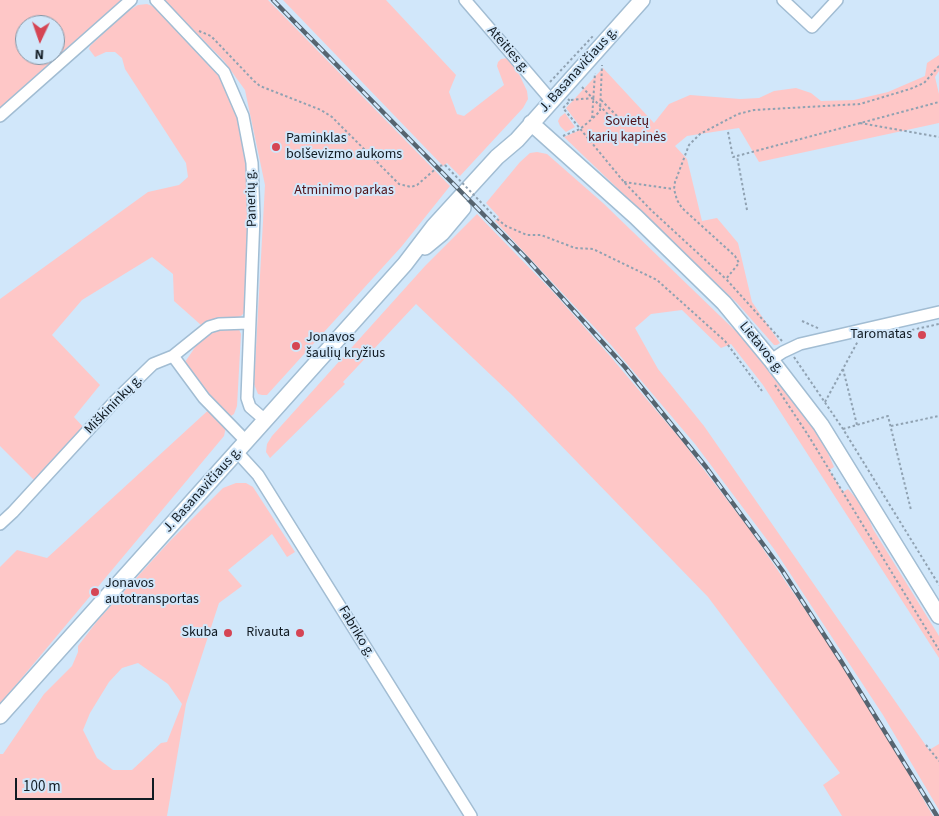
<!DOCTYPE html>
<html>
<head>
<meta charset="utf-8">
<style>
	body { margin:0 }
	#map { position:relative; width:939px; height:816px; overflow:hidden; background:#d1e7fa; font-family:"Source Sans 3",sans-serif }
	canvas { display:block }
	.north { position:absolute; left:15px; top:15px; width:50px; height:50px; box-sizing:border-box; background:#d1e7fa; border:1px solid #8495a4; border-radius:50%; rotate:183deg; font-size:14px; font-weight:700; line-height:20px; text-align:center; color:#111b23 }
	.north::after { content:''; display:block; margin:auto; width:18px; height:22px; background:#d54554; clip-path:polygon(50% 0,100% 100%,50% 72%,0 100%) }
	.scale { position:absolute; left:15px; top:778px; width:139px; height:22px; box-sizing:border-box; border:2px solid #111b23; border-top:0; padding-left:6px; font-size:15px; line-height:18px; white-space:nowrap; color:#111b23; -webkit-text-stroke:4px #d1e7fa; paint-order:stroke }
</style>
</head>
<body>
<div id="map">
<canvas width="939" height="816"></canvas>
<div class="north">N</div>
<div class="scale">100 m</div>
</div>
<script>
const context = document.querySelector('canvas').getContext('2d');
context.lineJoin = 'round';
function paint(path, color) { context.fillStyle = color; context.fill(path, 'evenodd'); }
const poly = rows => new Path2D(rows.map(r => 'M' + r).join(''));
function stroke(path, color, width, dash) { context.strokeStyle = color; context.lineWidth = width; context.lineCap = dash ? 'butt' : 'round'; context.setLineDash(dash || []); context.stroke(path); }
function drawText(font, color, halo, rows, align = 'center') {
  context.font = font + ' "Source Sans 3",sans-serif'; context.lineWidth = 4; context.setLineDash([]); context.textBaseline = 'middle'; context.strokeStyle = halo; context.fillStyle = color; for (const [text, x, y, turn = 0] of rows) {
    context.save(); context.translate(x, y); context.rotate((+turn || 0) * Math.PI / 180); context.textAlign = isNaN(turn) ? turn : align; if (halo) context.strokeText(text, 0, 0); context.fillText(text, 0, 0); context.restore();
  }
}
const green = poly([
	[0,0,124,0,0,110],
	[25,25,55,25,55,55,25,55],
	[164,0,268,0,450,186,402,246,267,395,262,395,258,394,254,384,265,185,245,90,224,61],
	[283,0,386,0,456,75,449,92,457,114,464,116,504,85,497,66,498,62,501,59,508,58,520,76,527,91,528,99,523,108,460,176,447,163,443,166],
	[147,4,155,7,220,76,235,111,241,133,249,181,250,221,245,312,241,316,233,319,238,327,241,334,237,406,234,414,228,418,224,436,0,704,0,567,17,550,47,558,214,405,185,362,202,337,201,325,174,301,173,274,152,257,82,300,52,335,100,385,74,417,85,429,36,482,0,446,0,299,148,192,179,185,188,177,186,163,125,69,122,58,115,52,106,52,95,57,89,49,90,46,125,13,138,5],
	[939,55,939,71,935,77,939,94,939,123,759,162,739,128,687,136,675,146,687,159,702,221,717,218,738,243,752,302,780,343,777,345,774,345,737,303,564,137,582,129,566,108,603,68,654,123,669,104,690,95,740,99,759,98,774,91,796,88,811,93,821,101,854,100,888,92,925,76,927,63],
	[565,113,575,127,566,132,560,126,558,121,560,117],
	[537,152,547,154,603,203,748,343,821,437,834,467,829,470,843,492,848,489,865,509,873,529,939,636,939,658,763,385,731,344,721,348,682,310,651,314,635,328,658,369,704,426,929,750,939,744,939,810,883,715,774,549,695,444,611,345,495,221,499,217,486,203,520,162,530,153],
	[477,214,553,292,610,356,682,441,750,530,830,646,880,724,933,816,842,816,823,785,840,773,708,597,513,396,416,304,343,382,345,384,270,458,266,452,267,444,272,436,425,266],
	[236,483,246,483,253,487,295,552,287,557,272,534,228,570,242,586,219,603,186,704,167,816,0,816,0,754,3,754,44,694,72,666,78,652,78,646,98,620,170,541,223,488],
	[138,663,168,684,182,704,167,742,161,743,132,770,113,770,97,758,83,730,90,713,109,682,122,668]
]);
const path = poly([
	[199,31,211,36,254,81,260,86,321,110,332,117,399,184,411,187,417,185,439,166,445,165],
	[550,82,593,36],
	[582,87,618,125,622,121,600,99],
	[568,99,570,101,563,108,624,182,651,210,726,279],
	[571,100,593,98],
	[593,118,600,111,602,65],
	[860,123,939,137],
	[728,132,733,157,737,156],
	[563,136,580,129,592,119,595,73],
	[624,182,673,189],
	[747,210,737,156,939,102],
	[497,219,506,226,527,235,541,235,575,248,593,249,657,280,725,341,762,391],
	[802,321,820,329],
	[907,331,939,324],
	[782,341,726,279,739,263,735,256,682,208,677,200,674,189,675,182,689,145,700,134,738,114,754,110,860,104,910,89,924,83,939,66],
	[794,357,843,429,939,585],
	[843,369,857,425],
	[775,385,808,435,939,650],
	[825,402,858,341],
	[891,426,939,416],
	[843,429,888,416,911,510],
	[926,745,939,761]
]);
const minor = poly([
	[156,0,224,72,243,116,252,163,254,216,247,398,250,407,265,420],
	[465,0,551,100],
	[783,0,812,27,837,0],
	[0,116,131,0],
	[173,356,204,398,246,441],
	[771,360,783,352,800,344,939,312],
	[237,452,258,475,471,816],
	[0,524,13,512,115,401,153,364,173,356,209,327,219,324,249,323]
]);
const major = poly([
	[531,123,636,217,724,303,771,360,821,425,939,616],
	[425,247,442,233,463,208],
	[0,716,405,264,434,226,497,157,517,140,642,0]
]);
const rail = poly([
	[273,0,527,259,625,367,706,467,782,570,841,661,937,816]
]);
const pathBridge = poly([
	[445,165,497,219]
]);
const markers = [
	[276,147,5,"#d54554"],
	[922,335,5,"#d54554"],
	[296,346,5,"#d54554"],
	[95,592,5,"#d54554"],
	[228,633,5,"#d54554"],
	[300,633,5,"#d54554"]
];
const streetNames = [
	["Ateities g.",508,50,49],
	["J. Basanavičiaus g.",579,70,-48],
	["Panerių g.",252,198,-92],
	["Lietavos g.",761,348,51],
	["Miškininkų g.",114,405,-46],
	["J. Basanavičiaus g.",203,490,-48],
	["Fabriko g.",356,632,59]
];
const parkNames = [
	["Sovietų",627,122],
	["karių kapinės",627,138],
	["Atminimo parkas",344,191]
];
const poiNames = [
	["Paminklas",286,139],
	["bolševizmo aukoms",286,155],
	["Taromatas",912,335,"right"],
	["Jonavos",306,338],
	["šaulių kryžius",306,354],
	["Jonavos",105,584],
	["autotransportas",105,600],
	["Skuba",218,633,"right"],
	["Rivauta",290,633,"right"]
];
paint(green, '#fec7c7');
stroke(minor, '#a2bdd3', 14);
stroke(major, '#a2bdd3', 18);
stroke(path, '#90a2b2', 2, [2.5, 2.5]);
stroke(minor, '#fff', 11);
stroke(major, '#fff', 15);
stroke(rail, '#566470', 4.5);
stroke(rail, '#d1e7fa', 2.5, [8]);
stroke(pathBridge, '#90a2b2', 2, [2.5, 2.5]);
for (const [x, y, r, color] of markers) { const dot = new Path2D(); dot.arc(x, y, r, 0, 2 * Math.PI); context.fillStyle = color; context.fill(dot); stroke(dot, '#d1e7fa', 2); }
drawText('14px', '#111b23', '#d1e7fa', streetNames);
drawText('14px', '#501219', '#d1e7fa', parkNames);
drawText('14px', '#111b23', '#d1e7fa', poiNames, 'left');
</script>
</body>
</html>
